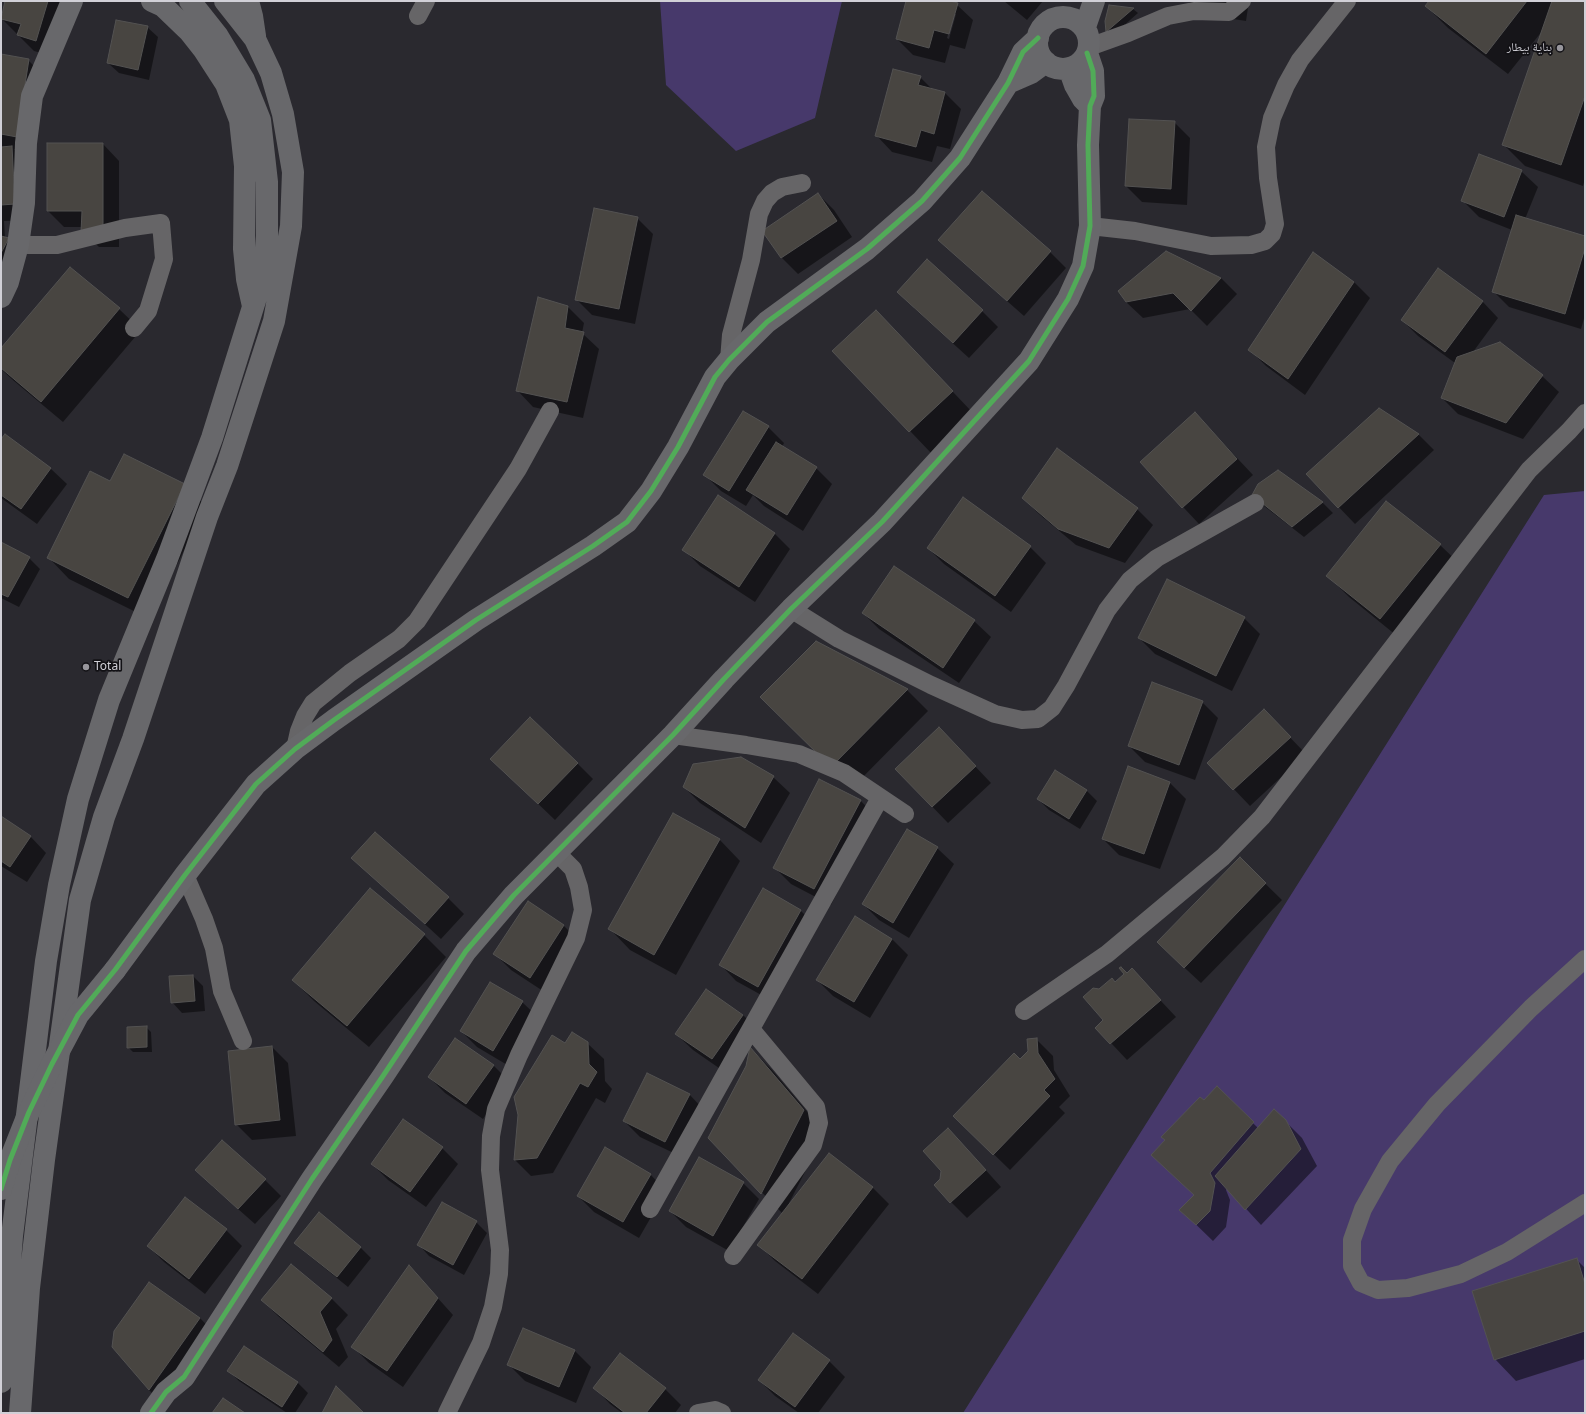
<!DOCTYPE html>
<html>
<head>
<meta charset="utf-8">
<style>
	body { margin:0 }
	#map { position:relative; width:1586px; height:1414px; overflow:hidden; background:#2a292f; font-family:"Noto Sans",sans-serif }
	canvas { display:block }
	.frame { position:absolute; inset:0; border:2px solid #d1d0d7; pointer-events:none }
</style>
</head>
<body>
<div id="map">
<canvas width="1586" height="1414"></canvas>
<div class="frame"></div>
</div>
<script>
const context = document.querySelector('canvas').getContext('2d');
context.lineJoin = 'round';
function paint(path, color) { context.fillStyle = color; context.fill(path, 'evenodd'); }
const poly = rows => new Path2D(rows.map(r => 'M' + r).join(''));
function stroke(path, color, width, dash) { context.strokeStyle = color; context.lineWidth = width; context.lineCap = dash ? 'butt' : 'round'; context.setLineDash(dash || []); context.stroke(path); }
function drawText(font, color, halo, rows, align = 'center') {
  context.font = font + ' "Noto Sans","Noto Naskh Arabic",sans-serif'; context.lineWidth = 3.5; context.setLineDash([]); context.textBaseline = 'middle'; context.strokeStyle = halo; context.fillStyle = color; for (const [text, x, y, turn = 0] of rows) {
    context.save(); context.translate(x, y); context.rotate((+turn || 0) * Math.PI / 180); context.textAlign = isNaN(turn) ? turn : align; if (halo) context.strokeText(text, 0, 0); context.fillText(text, 0, 0); context.restore();
  }
}
const green = poly([
	[660,1,842,1,815,118,736,151,666,85],
	[1585,491,1585,1413,963,1413,1544,495]
]);
const shadow = poly([
	[6,1,63,1,52,56,34,51,1,18],
	[907,1,956,1,955,3,973,20,965,49,950,45,945,63,913,55,897,39],
	[954,14,956,14,949,39,947,38],
	[1004,1,1043,1,1027,20],
	[1188,1,1249,1,1246,21,1201,14],
	[1430,1,1585,1,1585,179,1583,186,1525,166,1504,145,1543,30,1508,74,1448,28,1426,6],
	[1110,6,1133,9,1138,13,1112,36,1107,31,1106,22],
	[147,27,158,37,149,80,119,73,108,63],
	[1,55,28,60,44,76,33,152,14,149,27,163,30,220,4,221,5,238,9,239,1,298],
	[920,77,933,90,945,93,961,109,950,149,937,146,932,162,892,152,876,135],
	[1174,122,1190,138,1187,205,1142,202,1126,186],
	[48,144,103,144,119,161,119,247,99,247,82,231,82,227,64,227,48,211],
	[1521,171,1538,187,1525,219,1585,237,1585,315,1581,329,1509,307,1493,291,1512,230,1479,217,1463,201],
	[982,192,1050,252,1066,268,1024,316,956,256,940,240],
	[818,194,834,210,852,237,798,274,782,258,763,231],
	[637,218,653,234,635,324,592,315,576,299],
	[1167,252,1221,278,1237,294,1207,326,1190,309,1143,318,1126,302],
	[70,268,119,309,141,330,63,422,14,381,1,369,1,349],
	[1354,282,1370,298,1305,395,1266,366,1249,349],
	[1482,301,1498,318,1473,352,1500,343,1542,376,1559,392,1523,439,1458,414,1442,398,1455,363,1418,336,1402,320],
	[568,307,584,323,582,333,599,349,583,418,533,407,517,390],
	[914,308,982,311,998,327,969,358],
	[897,333,973,413,931,453,834,351],
	[1195,413,1253,475,1199,524,1141,462],
	[768,427,784,443,782,447,816,468,832,484,803,531,764,506,753,495,746,506,721,491,705,475],
	[1418,434,1434,450,1355,524,1308,475],
	[1,441,50,468,67,484,37,524,1,498],
	[111,482,184,485,206,506,150,619,69,579,48,557],
	[1253,495,1322,502,1333,513,1304,537,1264,506],
	[1023,498,1137,509,1153,525,1125,563,1076,545,1039,514],
	[1387,502,1440,545,1462,566,1402,640,1349,597,1327,575],
	[774,533,790,549,755,602,700,566,684,550],
	[1,543,29,558,40,569,19,607,1,598],
	[1030,547,1046,563,1011,612,944,564,928,548],
	[863,613,974,621,991,637,959,683,879,629],
	[1244,618,1260,634,1232,691,1155,654,1139,638],
	[907,690,928,711,853,787,783,718],
	[1202,702,1218,718,1195,780,1145,762,1129,746],
	[1280,727,1306,754,1250,806,1209,763],
	[955,745,991,783,948,823,896,769],
	[577,763,593,779,555,820,508,775],
	[773,777,790,793,761,843,700,803,684,787],
	[1170,783,1186,799,1160,869,1119,855,1103,839],
	[1087,791,1097,801,1080,829,1049,810,1038,799],
	[860,800,876,817,831,905,791,884,775,868],
	[1,818,30,836,46,853,27,882,1,866],
	[907,830,937,848,954,864,909,938,879,920,863,904],
	[719,839,740,861,676,975,630,950,609,928],
	[353,858,448,898,464,914,441,939],
	[1240,859,1282,900,1201,983,1174,958],
	[370,889,424,935,446,957,369,1047,314,1001,293,980],
	[763,890,801,911,817,927,774,1002,736,981,720,964],
	[528,903,564,926,580,942,546,993,511,970,495,954],
	[892,939,908,955,870,1018,833,996,817,980],
	[1132,970,1176,1017,1127,1060,1097,1028,1105,1021,1100,990,1115,983],
	[193,976,203,986,205,1011,182,1013,172,1002],
	[707,991,743,1015,759,1031,729,1075,693,1050,676,1034],
	[522,1002,539,1018,509,1066,477,1047,461,1031],
	[146,1027,151,1032,152,1052,133,1052,128,1047],
	[1037,1040,1053,1056,1054,1070,1070,1096,1059,1107,1065,1113,1010,1170,971,1132,1020,1060,1029,1051],
	[587,1043,604,1059,605,1081,612,1089,605,1103,596,1098,553,1173,531,1176,515,1160,519,1115,566,1045],
	[272,1047,288,1063,296,1136,252,1140,236,1124],
	[751,1049,772,1070,825,1133,788,1205,829,1154,873,1188,889,1204,818,1294,775,1261,759,1245,783,1214,709,1138,747,1066],
	[493,1065,509,1081,483,1119,445,1093,429,1077],
	[1217,1088,1258,1128,1274,1110,1302,1138,1317,1166,1261,1225,1227,1188,1226,1190,1230,1200,1226,1227,1213,1241,1181,1210,1195,1195,1204,1102],
	[689,1094,705,1111,682,1157,640,1137,624,1121],
	[964,1146,1001,1187,967,1218,951,1202,941,1180],
	[442,1148,458,1164,426,1207,388,1180,372,1164],
	[650,1174,666,1191,639,1238,594,1212,578,1196],
	[265,1180,281,1196,255,1224,212,1186],
	[743,1183,759,1199,729,1251,686,1227,670,1211],
	[319,1214,361,1248,371,1258,348,1287,306,1253,295,1243],
	[476,1222,487,1233,464,1275,429,1256,419,1245],
	[226,1230,242,1246,205,1294,164,1262,148,1246],
	[1576,1259,1585,1268,1585,1359,1516,1381,1495,1359],
	[292,1265,332,1299,348,1315,336,1329,348,1357,339,1367,278,1316,262,1300],
	[409,1266,453,1315,403,1387,369,1363,353,1347],
	[200,1318,216,1335,165,1406,149,1390,113,1347],
	[524,1329,575,1351,591,1367,576,1403,525,1381,509,1365],
	[829,1361,845,1377,818,1413,799,1413,775,1396,759,1380],
	[229,1371,297,1382,308,1393,295,1413,287,1413,239,1381],
	[594,1387,665,1389,681,1405,675,1413,622,1413,610,1404]
]);
const building = poly([
	[5,1,48,1,36,41,17,35,21,24,1,19,5,1],
	[906,1,950,1,958,3,949,34,934,30,929,48,896,39,906,1],
	[1429,1,1527,1,1486,54,1425,6,1429,1],
	[1552,1,1585,1,1585,96,1561,165,1502,145,1552,1],
	[1109,5,1134,8,1106,32,1105,21,1109,5],
	[116,20,148,26,138,70,107,63,116,20],
	[1,54,29,59,17,137,1,134,1,54],
	[893,69,921,76,918,85,945,92,934,134,921,130,916,147,875,136,893,69],
	[1129,119,1175,121,1171,189,1125,186,1129,119],
	[47,143,103,143,103,232,81,232,82,211,47,211,47,143],
	[12,146,15,204,1,205,1,147,12,146],
	[1479,154,1522,170,1504,217,1461,201,1479,154],
	[982,191,1051,251,1007,301,938,240,982,191],
	[818,193,837,221,781,258,762,231,818,193],
	[594,208,638,217,619,309,575,300,594,208],
	[1516,215,1585,236,1585,248,1565,314,1492,292,1516,215],
	[1,236,9,238,1,253,1,236],
	[1166,251,1221,278,1191,311,1173,293,1126,302,1118,291,1166,251],
	[1313,252,1354,282,1288,379,1248,350,1313,252],
	[927,259,983,310,953,343,897,292,927,259],
	[70,267,120,308,41,402,1,368,1,348,70,267],
	[1438,268,1483,301,1445,352,1401,320,1438,268],
	[538,297,568,306,565,328,584,332,567,402,516,391,538,297],
	[876,310,953,391,909,432,832,351,876,310],
	[1500,342,1543,375,1506,423,1441,398,1457,357,1500,342],
	[1379,408,1419,434,1338,508,1306,474,1379,408],
	[743,411,769,426,729,491,703,475,743,411],
	[1195,412,1237,459,1182,508,1140,462,1195,412],
	[5,434,51,468,21,509,1,495,1,439,5,434],
	[776,442,817,467,787,515,746,490,776,442],
	[1057,448,1138,508,1109,548,1058,529,1022,498,1057,448],
	[124,454,185,484,128,598,47,558,90,471,110,481,124,454],
	[1278,470,1323,502,1292,527,1252,495,1258,484,1278,470],
	[718,495,775,533,739,587,682,550,718,495],
	[963,497,1031,546,995,596,927,548,963,497],
	[1386,501,1441,544,1380,619,1326,576,1386,501],
	[1,542,30,557,8,597,1,594,1,542],
	[894,566,975,620,943,668,862,613,894,566],
	[1167,579,1245,617,1216,676,1138,638,1167,579],
	[816,641,908,689,831,767,760,697,816,641],
	[1152,682,1203,701,1179,765,1128,746,1152,682],
	[1264,709,1291,737,1233,790,1207,763,1264,709],
	[530,717,578,763,538,804,490,759,530,717],
	[939,727,976,766,932,807,895,769,939,727],
	[741,757,774,776,745,828,683,787,693,764,741,757],
	[1128,766,1170,782,1144,854,1102,839,1128,766],
	[1055,770,1087,790,1069,819,1037,799,1055,770],
	[819,779,861,800,814,889,773,868,819,779],
	[673,813,720,839,654,955,608,929,673,813],
	[1,816,31,836,10,867,1,861,1,816],
	[907,829,938,847,893,923,862,904,907,829],
	[375,832,449,897,425,924,351,858,375,832],
	[1240,857,1266,883,1184,968,1157,942,1240,857],
	[370,888,425,934,347,1026,292,980,370,888],
	[763,888,801,910,758,987,719,965,763,888],
	[528,901,564,925,530,978,493,954,528,901],
	[855,916,892,939,854,1002,816,980,855,916],
	[1121,967,1127,973,1132,968,1161,1000,1110,1044,1095,1028,1103,1020,1083,997,1093,988,1099,989,1112,978,1115,982,1124,974,1119,968,1121,967],
	[193,975,195,1001,171,1003,169,976,193,975],
	[490,982,523,1001,493,1051,460,1031,490,982],
	[706,989,743,1015,712,1059,675,1034,706,989],
	[147,1026,147,1047,127,1048,127,1027,147,1026],
	[572,1032,588,1042,589,1064,597,1072,588,1087,580,1083,537,1158,514,1160,518,1115,514,1097,552,1035,565,1043,572,1032],
	[455,1038,494,1065,466,1104,428,1077,455,1038],
	[1037,1038,1038,1053,1055,1079,1044,1090,1050,1096,993,1155,953,1116,1014,1053,1020,1059,1028,1051,1027,1039,1037,1038],
	[272,1046,280,1120,235,1125,228,1051,272,1046],
	[750,1047,804,1110,761,1194,708,1138,746,1066,750,1047],
	[647,1073,690,1094,665,1142,623,1121,647,1073],
	[1217,1086,1254,1122,1210,1173,1215,1183,1210,1211,1196,1225,1179,1210,1194,1195,1151,1155,1165,1140,1161,1137,1200,1097,1204,1100,1217,1086],
	[1274,1109,1286,1120,1301,1149,1245,1210,1215,1176,1274,1109],
	[403,1119,443,1147,410,1192,371,1164,403,1119],
	[948,1128,986,1170,950,1203,934,1185,940,1179,941,1171,923,1151,948,1128],
	[222,1140,266,1179,238,1209,195,1170,222,1140],
	[605,1147,651,1174,623,1222,577,1196,605,1147],
	[829,1153,873,1187,802,1279,757,1245,829,1153],
	[699,1157,744,1182,713,1236,669,1211,699,1157],
	[185,1197,227,1229,189,1279,147,1246,185,1197],
	[442,1202,477,1221,453,1265,417,1245,442,1202],
	[319,1212,361,1247,337,1277,294,1243,319,1212],
	[1577,1258,1585,1284,1585,1331,1494,1360,1472,1291,1577,1258],
	[291,1264,332,1298,320,1312,332,1340,323,1352,261,1300,291,1264],
	[409,1265,438,1298,387,1371,351,1347,409,1265],
	[149,1282,200,1318,149,1390,112,1347,114,1331,149,1282],
	[523,1328,575,1350,559,1387,507,1365,523,1328],
	[793,1333,830,1360,795,1407,758,1380,793,1333],
	[244,1346,298,1382,282,1407,227,1371,244,1346],
	[620,1353,666,1388,646,1413,625,1413,593,1388,620,1353],
	[336,1386,364,1413,322,1413,336,1386],
	[223,1398,245,1413,212,1413,223,1398]
]);
const street = poly([
	[418,16,426,1],
	[1089,47,1128,33,1168,16,1194,11,1229,12,1242,1],
	[1090,226,1135,231,1211,246,1251,245,1265,241,1272,234,1275,224,1268,178,1266,147,1272,118,1286,85,1300,60,1347,1],
	[18,245,57,245,125,228,161,223,164,259,148,311,134,328],
	[729,360,731,335,751,260,759,214,765,201,772,193,782,187,802,183],
	[791,609,839,639,931,685,995,714,1022,720,1038,719,1052,708,1066,686,1107,610,1130,580,1157,558,1255,503],
	[673,735,746,745,799,754,844,773,905,814],
	[295,749,299,731,305,716,313,703,350,673,399,639,417,621,518,469,550,411],
	[185,875,204,919,214,948,222,991,243,1041],
	[1585,959,1531,1008,1437,1104,1390,1161,1363,1209,1352,1240,1352,1266,1361,1283,1378,1290,1408,1288,1461,1274,1507,1252,1585,1203],
	[1024,1011,1107,954,1223,857,1262,817,1529,470,1569,431,1585,413],
	[650,1209,880,798],
	[733,1256,813,1145,819,1123,816,1107,751,1029],
	[447,1413,481,1343,493,1307,499,1274,500,1250,490,1170,491,1136,496,1109,519,1055,576,938,583,910,579,887,573,869,556,852],
	[698,1413,715,1410,722,1413]
]);
const secondary = poly([
	[152,1,163,6,189,31,204,50,226,84,240,120,245,166,244,249,247,279,253,306],
	[248,1,252,16,255,36],
	'1037 43a26 26 0 1 1 52 0a26 26 0 1 1-52 0Z',
	[1085,27,1094,1],
	[1069,68,1075,85,1083,99,1090,106],
	[1008,83,1031,73,1046,62],
	[1,297,8,282,18,245,24,203,26,143,32,96,72,1],
	[115,970,185,875,256,784,295,749,334,720,476,620,593,546,627,522,651,491,678,447,715,377,729,360,767,322,867,249,922,201,960,158,1008,83,1023,52,1038,38],
	[1,1382,12,1236,46,961,59,885,78,799,109,700,167,559,212,438,264,272,267,236,267,182,260,120,244,80,217,35,190,1],
	[20,1413,29,1288,44,1160,80,900,104,817,133,739,207,517,227,466,274,321,291,226,293,172,283,114,271,73,255,39,225,1],
	[151,1413,166,1392,184,1377,312,1179,383,1076,466,951,514,895,673,735,724,679,791,609,882,522,1029,361,1068,299,1083,266,1090,226,1088,145,1090,106,1094,96,1093,71,1087,53]
]);
const secondaryBridge = poly([
	[1,1189,10,1160,29,1112,52,1064,78,1015,115,970]
]);
const cycleway = poly([
	[1,1189,10,1160,29,1112,52,1064,78,1015,115,970,185,875,256,784,295,749,334,720,476,620,593,546,627,522,651,491,678,447,715,377,729,360,767,322,867,249,922,201,960,158,1008,83,1023,52,1038,38],
	[151,1413,166,1392,184,1377,312,1179,383,1076,466,951,514,895,673,735,724,679,791,609,882,522,1029,361,1068,299,1083,266,1090,226,1088,145,1090,106,1094,96,1093,71,1087,53]
]);
const markers = [
	[1560,48,4,"#97969c"],
	[86,667,4,"#97969c"]
];
const poiNames = [
	["بناية بيطار",1552,48],
	["Total",94,667,"left"]
];
paint(green, '#47396b');
paint(shadow, '#0007');
paint(building, '#484541');
stroke(building, '#535252', 1);
stroke(street, '#666567', 18);
stroke(secondary, '#68686b', 22);
stroke(secondaryBridge, '#68686b', 22);
stroke(cycleway, '#51ab58', 5);
for (const [x, y, r, color] of markers) { const dot = new Path2D(); dot.arc(x, y, r, 0, 2 * Math.PI); context.fillStyle = color; context.fill(dot); stroke(dot, '#121115', 1.5); }
drawText('12px', '#d1d0d7', '#121115', poiNames, 'right');
</script>
</body>
</html>
